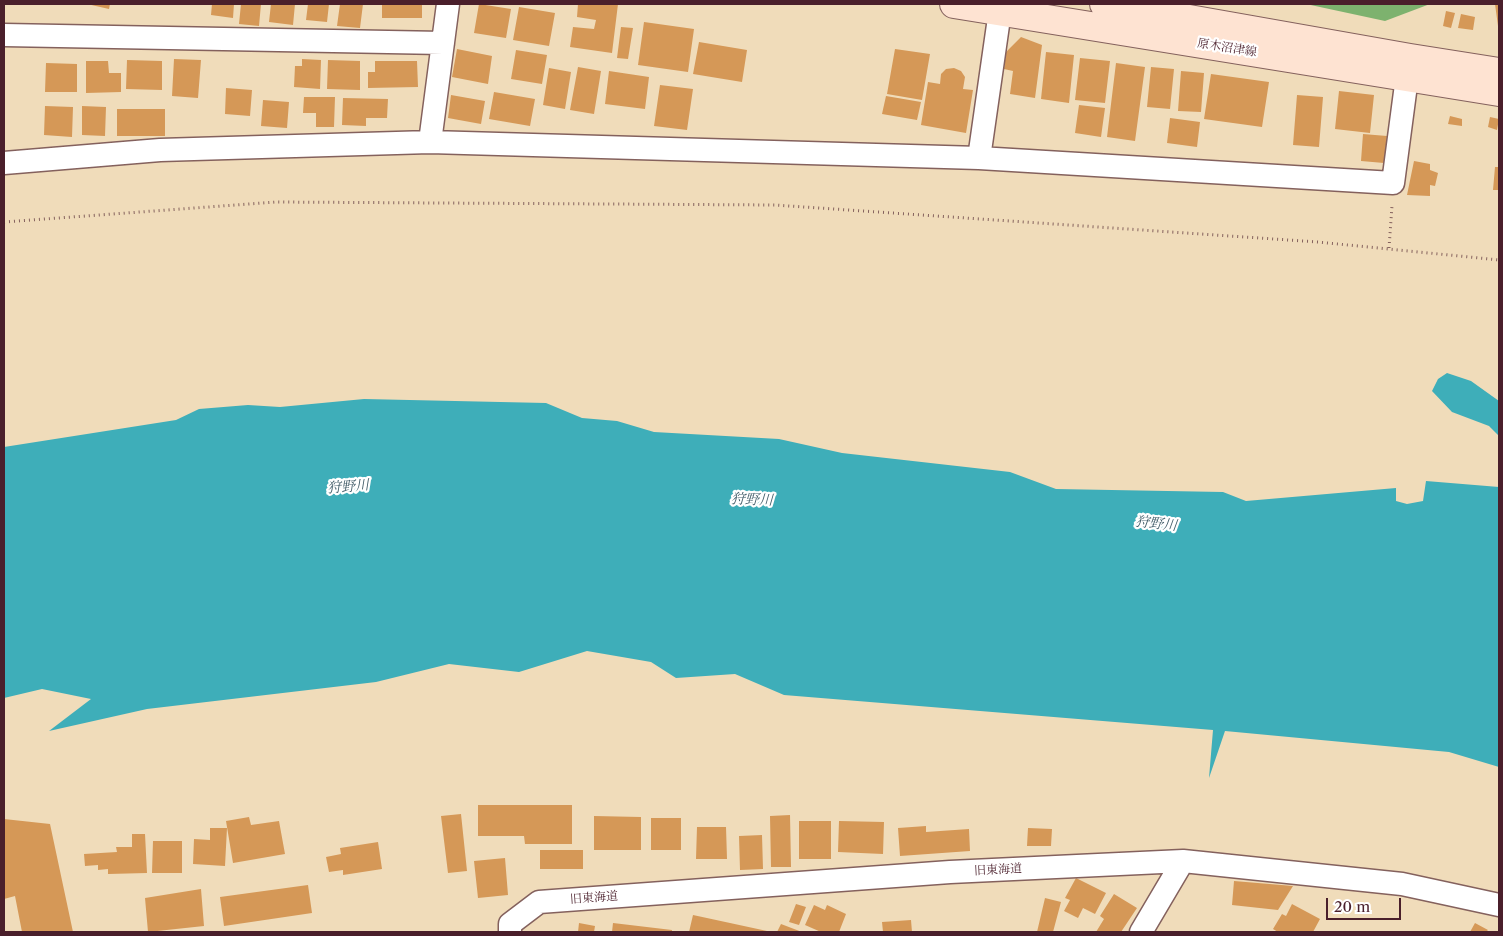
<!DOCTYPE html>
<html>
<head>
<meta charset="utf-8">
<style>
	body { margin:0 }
	#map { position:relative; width:1503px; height:936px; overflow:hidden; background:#f0dcba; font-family:"Libre Caslon Text",serif }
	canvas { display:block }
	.frame { position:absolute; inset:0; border:5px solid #4a1f2b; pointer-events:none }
	.scale { position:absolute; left:1326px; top:898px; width:75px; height:22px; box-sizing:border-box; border:2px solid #4a1f2b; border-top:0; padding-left:6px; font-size:15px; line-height:18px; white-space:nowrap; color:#4a1f2b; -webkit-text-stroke:4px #fff; paint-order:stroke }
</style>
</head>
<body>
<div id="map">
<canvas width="1503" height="936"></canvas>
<div class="frame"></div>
<div class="scale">20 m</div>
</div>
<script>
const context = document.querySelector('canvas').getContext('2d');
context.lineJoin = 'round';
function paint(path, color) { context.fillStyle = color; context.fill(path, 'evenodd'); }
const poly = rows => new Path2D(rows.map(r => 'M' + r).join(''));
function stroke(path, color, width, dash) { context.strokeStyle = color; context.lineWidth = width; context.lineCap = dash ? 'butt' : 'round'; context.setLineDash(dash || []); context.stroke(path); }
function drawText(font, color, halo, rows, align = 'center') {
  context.font = font + ' "Libre Caslon Text","Noto Serif JP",serif'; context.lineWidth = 4.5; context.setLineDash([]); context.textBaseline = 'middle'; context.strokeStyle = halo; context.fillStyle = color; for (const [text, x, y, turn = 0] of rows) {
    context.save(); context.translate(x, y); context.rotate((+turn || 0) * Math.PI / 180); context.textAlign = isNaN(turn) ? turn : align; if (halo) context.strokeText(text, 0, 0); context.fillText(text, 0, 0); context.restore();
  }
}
const forest = poly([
	[1306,4,1430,4,1385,21]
]);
const water = poly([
	[1447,373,1471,381,1499,401,1499,436,1489,426,1452,412,1432,391,1438,379],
	[364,399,546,403,582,418,617,421,654,432,779,439,842,453,1010,472,1056,489,1223,492,1246,501,1396,488,1396,501,1407,504,1423,501,1426,481,1499,487,1499,767,1449,752,1225,731,1209,778,1213,730,784,695,735,674,676,678,651,662,587,651,519,672,449,664,376,682,147,709,49,731,91,699,42,689,4,698,4,447,176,420,199,409,248,405,280,407]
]);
const building = poly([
	[87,4,110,4,109,9],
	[212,4,234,4,233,18,211,15],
	[241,4,261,4,259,26,239,24],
	[271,4,295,4,293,25,269,22],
	[308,4,329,4,327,22,306,20],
	[340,4,363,4,360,28,337,26],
	[382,4,422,4,422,18,382,18],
	[479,4,511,9,506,38,474,33],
	[578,4,618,4,612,53,570,47,573,27,594,29,596,20,577,17],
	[1495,4,1499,4,1499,26,1498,26],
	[519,7,555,13,549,46,513,40],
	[1446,11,1455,13,1451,28,1443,26],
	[1461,14,1475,17,1473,30,1458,28],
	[644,22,694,29,688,72,638,65],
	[621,27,633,28,628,59,617,58],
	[1021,37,1042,45,1035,98,1010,94,1013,71,1004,69,1006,52],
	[699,42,747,50,742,82,693,74],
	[457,49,492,56,488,84,452,77],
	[895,49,930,54,922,100,887,94],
	[516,50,547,55,542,84,511,79],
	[1046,52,1074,55,1069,103,1041,99],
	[1080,58,1110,61,1105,103,1075,100],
	[174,59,201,60,198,98,172,96],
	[302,59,321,60,320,89,294,87,295,66,302,66],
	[127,60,162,61,162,90,126,89],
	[328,60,360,61,360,90,327,89],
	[86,61,108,61,109,73,121,73,121,92,86,93],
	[375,61,417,61,418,87,368,88,368,72,375,72],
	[46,63,77,64,77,92,45,92],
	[1116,63,1145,67,1135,141,1107,137],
	[578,67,601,71,594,114,570,110],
	[1151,67,1174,69,1170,109,1147,107],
	[549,68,571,72,565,109,543,105],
	[954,68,961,71,965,77,963,89,973,90,966,133,921,125,928,82,940,84,941,74,946,69],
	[609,71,649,77,645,109,605,104],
	[1181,71,1204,73,1201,112,1178,111],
	[1211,74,1269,82,1262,127,1204,119],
	[660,85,693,89,687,130,654,126],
	[226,88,252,90,250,116,225,114],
	[1339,91,1374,95,1370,133,1335,129],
	[494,92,535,99,530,126,489,119],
	[451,95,485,101,481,124,448,118],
	[1297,95,1323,97,1319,147,1293,145],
	[886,96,921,102,917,120,882,114],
	[304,97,335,97,334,127,316,127,316,113,303,113],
	[343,98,388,99,387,118,366,118,366,126,342,125],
	[263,100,289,102,287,128,261,126],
	[1079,105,1105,108,1101,137,1075,133],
	[45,106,73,107,72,137,44,135],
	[82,106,106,107,105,136,82,135],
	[117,109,165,109,165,136,117,136],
	[1450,116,1462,119,1462,126,1448,124],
	[1490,117,1499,119,1497,130,1488,127],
	[1170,118,1200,122,1197,147,1167,143],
	[1363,134,1387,136,1384,163,1361,161],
	[1414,161,1430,164,1430,170,1438,173,1435,186,1430,185,1430,196,1407,195],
	[1495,167,1499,167,1499,190,1493,190],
	[478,805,572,805,572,844,525,844,524,836,478,836],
	[461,814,467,871,448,873,441,816],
	[790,815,791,867,771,867,770,816],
	[594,816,641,817,641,850,594,850],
	[249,817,251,825,279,821,285,854,233,863,226,821],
	[651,818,681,818,681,850,651,850],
	[4,819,50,824,73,932,22,932,15,896,4,899],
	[799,821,831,821,831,859,799,859],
	[839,821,884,822,883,854,838,852],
	[926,826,926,832,969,829,970,851,900,856,898,828],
	[697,827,726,827,727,859,696,859],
	[210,828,227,828,225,866,193,864,194,839,210,840],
	[1028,828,1052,829,1051,846,1027,846],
	[132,834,145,834,147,873,108,874,108,869,98,870,98,865,85,866,84,854,117,852,116,847,132,847],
	[762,835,763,869,740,870,739,836],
	[153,841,182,841,182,873,152,873],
	[378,842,382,869,343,875,343,870,329,872,326,857,341,854,340,848],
	[540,850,583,850,583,869,540,869],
	[505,858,508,895,478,898,474,861],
	[1076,878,1106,893,1095,914,1083,908,1078,918,1064,911,1070,900,1065,898],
	[1234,881,1293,886,1278,910,1232,905],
	[308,885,312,913,224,926,220,897],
	[201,889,204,926,148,932,145,898],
	[1114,894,1137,908,1121,932,1096,932,1104,919,1100,916],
	[1045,898,1061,902,1053,932,1037,932],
	[796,904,806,907,799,925,789,922],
	[1292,904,1320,919,1313,932,1278,932,1273,929,1282,914,1286,916],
	[814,905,825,910,827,905,846,914,839,932,821,932,805,925],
	[693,915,767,931,767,932,689,932],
	[911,920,912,932,883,932,882,922],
	[579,923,595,926,594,932,578,932],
	[613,923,672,930,672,932,612,932],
	[1475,923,1488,930,1486,932,1470,932],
	[781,924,802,932,777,932]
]);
const path = poly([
	[4,222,276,202,775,205,1318,242,1499,260],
	[1389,248,1392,206]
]);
const street = poly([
	[4,35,443,43],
	[430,142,448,4],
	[979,158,1001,4],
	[4,163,160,150,430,142,979,158,1393,183,1409,62],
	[510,932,510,924,539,902,950,872,1183,861,1402,884,1499,905],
	[1141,932,1183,861]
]);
const secondary = poly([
	[954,4,1499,92],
	[1104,4,1410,58,1499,72]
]);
const streetNames = [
	["原木沼津線",1227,48,9],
	["旧東海道",998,870,-3],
	["旧東海道",594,898,-4]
];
const waterNames = [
	["狩野川",348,487,-5],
	["狩野川",752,500,2],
	["狩野川",1156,524,6]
];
paint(forest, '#7db26e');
paint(water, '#3eaeb9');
paint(building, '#d59857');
stroke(street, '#84615d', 25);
stroke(secondary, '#84615d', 30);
stroke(path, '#84615d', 3, [1, 4]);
stroke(street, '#fff', 22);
stroke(secondary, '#fee3d2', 28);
drawText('12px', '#4a1f2b', '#fff', streetNames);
drawText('italic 14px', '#455f6b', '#fff', waterNames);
</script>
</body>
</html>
